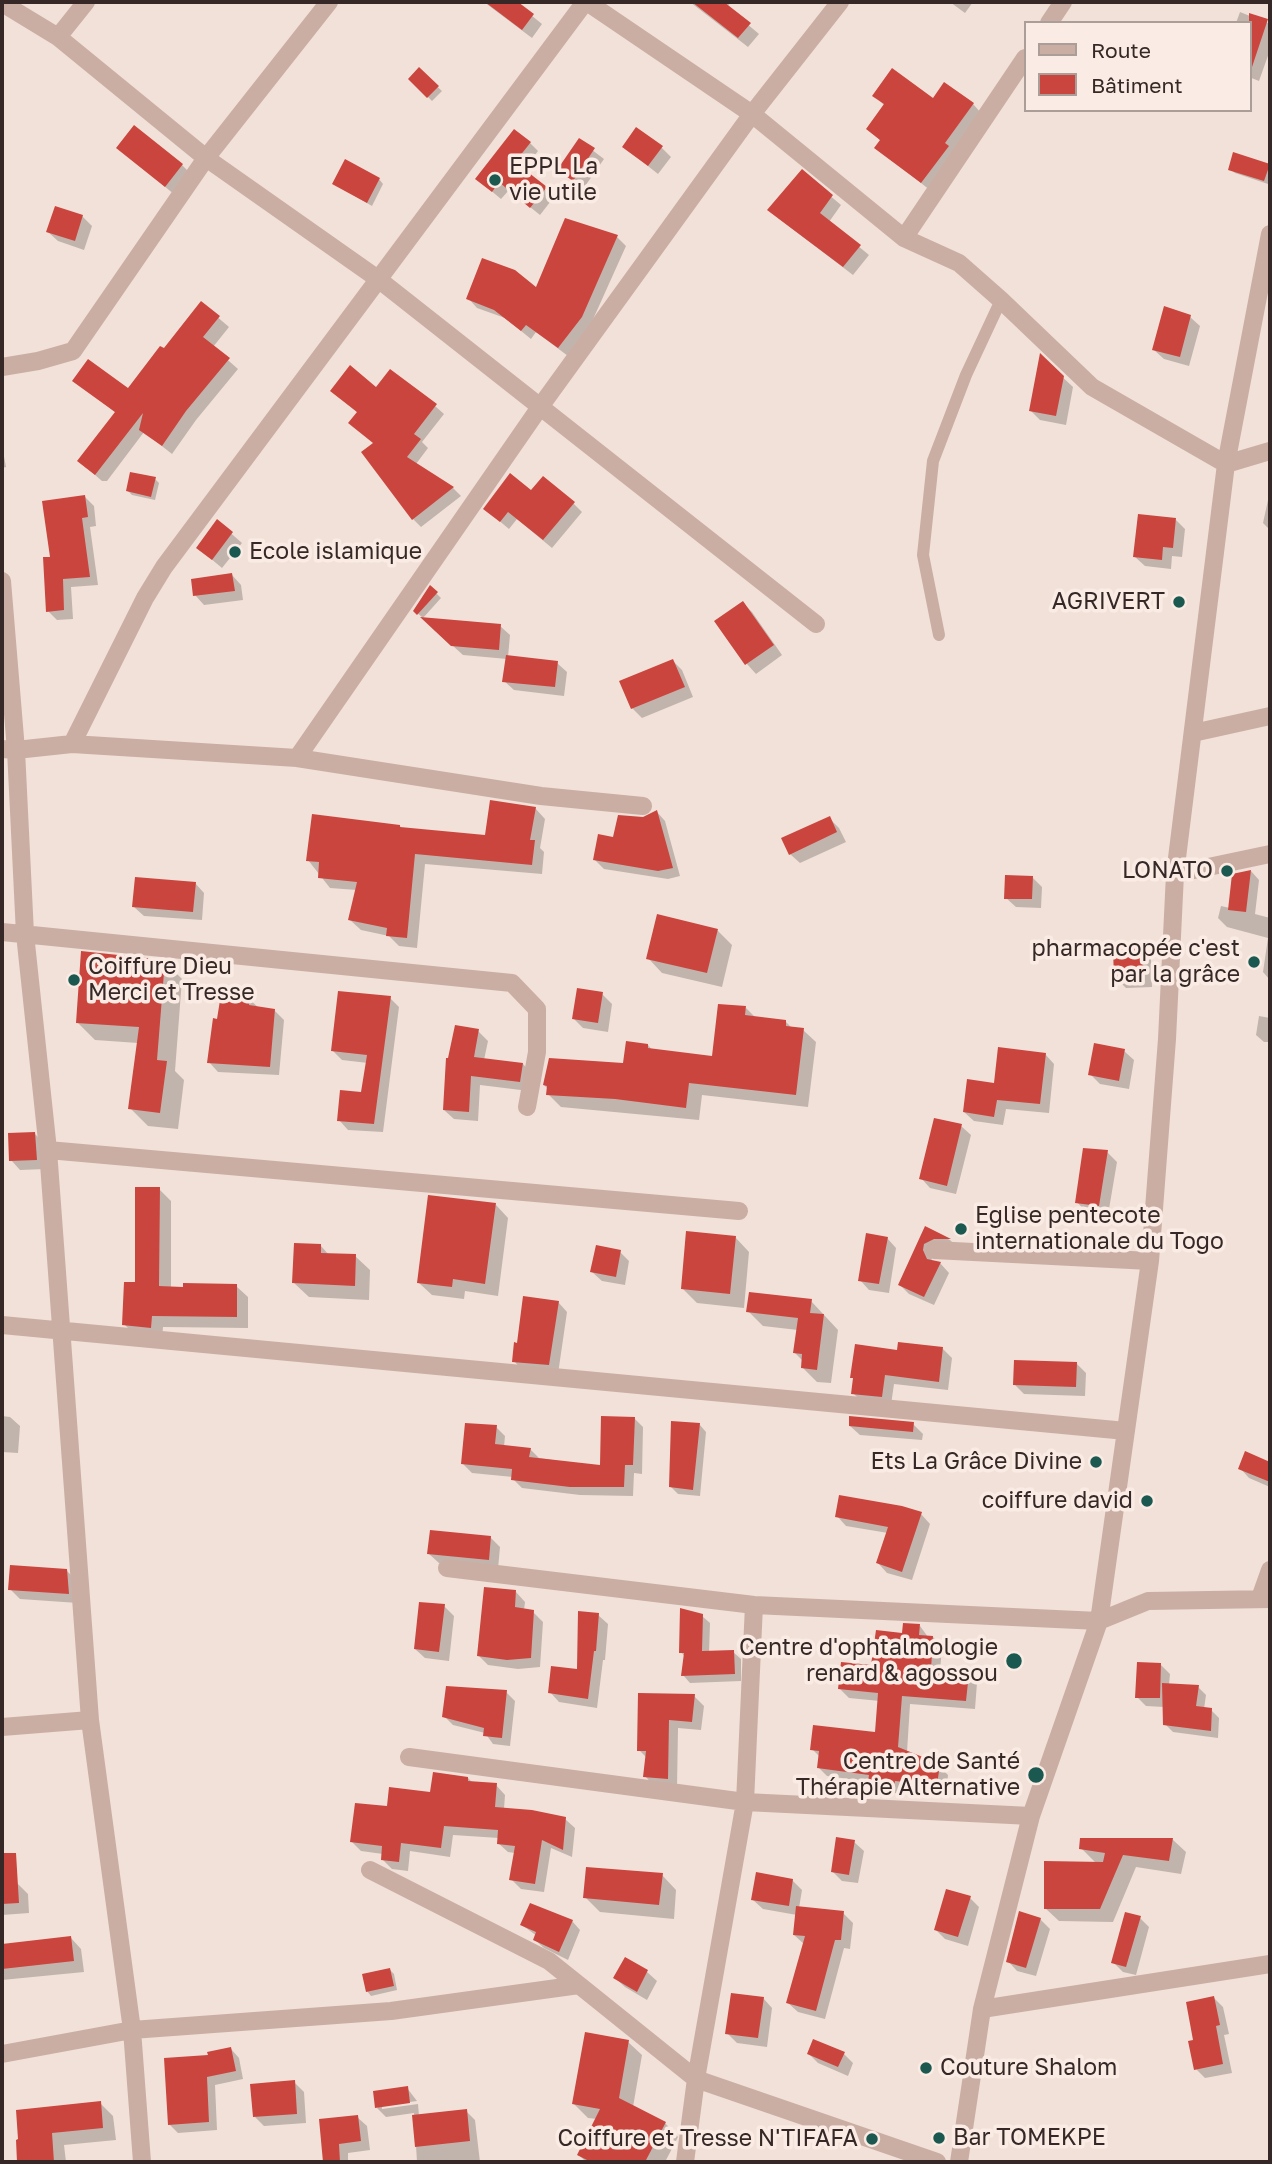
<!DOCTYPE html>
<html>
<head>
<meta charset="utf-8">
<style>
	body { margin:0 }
	#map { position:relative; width:1272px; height:2164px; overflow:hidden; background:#f2e1d8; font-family:"Golos Text",sans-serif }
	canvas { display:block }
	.frame { position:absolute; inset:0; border:4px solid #352826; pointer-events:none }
	.legend { position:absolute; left:1024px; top:21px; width:228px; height:91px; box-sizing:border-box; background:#faece4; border:2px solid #ab9e98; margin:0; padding:9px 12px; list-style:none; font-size:21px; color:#352826 }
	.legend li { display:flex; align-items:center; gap:14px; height:35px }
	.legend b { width:35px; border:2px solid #ab9e98 }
</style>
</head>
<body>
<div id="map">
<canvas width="1272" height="2164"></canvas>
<div class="frame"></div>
<ul class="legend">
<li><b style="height:9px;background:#caaea4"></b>Route</li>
<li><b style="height:19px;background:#ca453e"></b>Bâtiment</li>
</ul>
</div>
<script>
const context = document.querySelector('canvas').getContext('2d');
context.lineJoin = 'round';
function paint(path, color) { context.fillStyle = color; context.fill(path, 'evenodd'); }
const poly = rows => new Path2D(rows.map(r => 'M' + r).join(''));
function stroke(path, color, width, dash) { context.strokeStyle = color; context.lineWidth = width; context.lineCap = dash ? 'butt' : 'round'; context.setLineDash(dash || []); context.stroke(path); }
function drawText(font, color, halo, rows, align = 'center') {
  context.font = font + ' "Golos Text",sans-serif'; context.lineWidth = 7; context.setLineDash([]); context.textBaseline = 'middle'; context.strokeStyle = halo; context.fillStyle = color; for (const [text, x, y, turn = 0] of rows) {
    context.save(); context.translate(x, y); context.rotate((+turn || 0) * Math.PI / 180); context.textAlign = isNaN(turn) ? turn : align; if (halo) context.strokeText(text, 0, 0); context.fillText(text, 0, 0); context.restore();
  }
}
const shadow = poly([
	[484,2,515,2,542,24,532,38],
	[690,2,731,2,727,7,759,34,748,47],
	[950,2,973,2,965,13],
	[1240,12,1270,24,1270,50,1259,81,1249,77,1249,23,1236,23],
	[419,70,442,91,432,101,410,79],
	[875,96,973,104,981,113,931,191,876,147,881,141,868,129,885,106],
	[579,140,604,159,583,189,560,170],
	[530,143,538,151,523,170,554,197,540,215,509,190,501,199,477,179],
	[624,147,661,147,671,157,658,174],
	[118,148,182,165,191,174,175,195],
	[1269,165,1268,184,1235,173,1230,169],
	[802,172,841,205,829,222,869,255,853,275,778,218],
	[379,179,383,184,372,206,334,184],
	[82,216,92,226,84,250,58,241,48,232],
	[617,237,626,246,590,326,568,356,536,332,531,339,505,318,477,308,468,298,537,290],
	[201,303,229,327,213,347,238,369,196,420,172,454,144,432,107,481,102,481,79,461,116,413,74,380,128,391,165,350],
	[1190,317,1200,326,1189,366,1164,359,1154,350],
	[1041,357,1073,387,1066,425,1040,420,1031,411],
	[377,389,435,406,444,414,422,442,428,448,416,464,453,488,461,496,421,527,413,519,375,444,350,423,358,413,332,391],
	[2,446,6,467,2,468],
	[155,479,159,483,155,500,132,495,127,490],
	[1270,491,1270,530,1263,523],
	[85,497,94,506,96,526,90,527,98,585,71,587,73,619,57,620,48,611,52,558],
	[573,503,582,512,552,548,517,519,509,529,485,509],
	[1176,520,1185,529,1182,557,1172,556,1171,569,1145,566,1135,557],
	[218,522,242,543,222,568,198,548],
	[232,575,241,585,243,600,204,605,195,595],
	[431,588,441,598,423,618,415,611],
	[743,603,752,612,782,655,756,674,747,664,717,621],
	[500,626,510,635,508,657,557,663,567,672,564,696,514,690,504,681,507,659,463,655,432,627],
	[673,661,682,670,693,697,642,718,632,708],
	[535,808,545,819,540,848,544,852,542,874,425,864,417,948,399,946,389,936,361,930,350,920,357,890,330,888,308,860,400,826,402,829,486,837],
	[657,812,665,821,680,876,668,879,604,869,595,860,615,839],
	[829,818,839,828,846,842,800,863,790,854],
	[1251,871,1259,880,1255,914,1270,918,1270,980,1263,972,1268,938,1227,927,1218,918,1221,906,1230,908],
	[1032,877,1042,887,1041,908,1016,907,1006,898],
	[195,883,204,893,202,920,144,916,134,907],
	[658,916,718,931,732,945,722,987,662,973,648,958],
	[1141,950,1151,959,1152,987,1126,988,1116,978],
	[164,961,182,979,175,1071,184,1080,178,1129,148,1126,130,1108,138,1043,95,1040,77,1022],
	[602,994,612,1004,608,1032,583,1028,574,1019],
	[390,998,399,1007,383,1132,348,1130,339,1120,363,1093,368,1063,342,1060,333,1051],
	[249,999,259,1008,274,1010,284,1020,279,1075,218,1072,209,1062,219,1021],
	[746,1008,756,1018,786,1022,792,1028,803,1030,816,1042,808,1107,702,1095,699,1120,561,1107,548,1094,548,1089,544,1085,624,1065,648,1045,653,1051,714,1058],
	[1259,1016,1270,1018,1270,1042,1264,1042,1256,1035],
	[478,1031,488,1041,484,1060,523,1064,532,1074,529,1091,480,1085,478,1121,454,1119,444,1110],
	[1124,1051,1134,1060,1129,1089,1100,1084,1090,1074],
	[1045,1054,1054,1064,1049,1113,1006,1109,1003,1125,974,1121,964,1112,996,1085],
	[961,1126,971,1135,956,1194,930,1188,921,1178],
	[34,1133,44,1143,46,1169,20,1170,11,1160],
	[1107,1152,1117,1162,1108,1215,1086,1212,1077,1202],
	[159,1189,171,1201,171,1288,236,1286,248,1297,248,1328,163,1327,162,1339,136,1336,124,1324,137,1284],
	[496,1205,508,1218,498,1296,465,1291,464,1299,432,1295,419,1283],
	[926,1229,950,1240,958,1248,933,1254,931,1262,940,1263,949,1273,934,1305,909,1294,900,1285],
	[735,1237,749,1252,744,1308,697,1303,683,1289],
	[887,1238,896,1248,889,1293,869,1290,860,1280],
	[321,1246,329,1255,355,1256,370,1270,369,1300,309,1297,294,1283],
	[620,1252,629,1261,625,1285,602,1281,592,1272],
	[811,1301,838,1330,831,1383,817,1382,802,1367,803,1361,795,1353,798,1330,763,1326,748,1311],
	[558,1302,567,1312,558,1374,523,1371,514,1361],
	[942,1348,952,1358,948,1390,894,1384,891,1405,863,1403,853,1393,899,1352],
	[1076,1363,1086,1373,1085,1396,1024,1394,1015,1385],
	[2,1416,10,1417,20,1426,18,1453,2,1452],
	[634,1418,643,1427,642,1474,634,1473,633,1496,580,1495,522,1488,513,1479,513,1477,472,1473,463,1464,496,1427,505,1436,504,1447,530,1449,539,1458,601,1467],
	[699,1424,706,1432,700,1496,678,1494,670,1486],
	[913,1424,923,1434,922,1440,860,1435,850,1426],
	[1246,1453,1270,1463,1270,1487,1249,1478,1240,1468],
	[921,1514,930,1524,912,1580,887,1573,878,1563,888,1533,846,1526,837,1516],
	[490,1537,500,1547,498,1569,439,1563,429,1554],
	[67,1571,76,1580,78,1603,20,1599,10,1589],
	[516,1592,525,1602,524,1610,533,1612,543,1622,540,1667,518,1669,488,1665,479,1656],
	[444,1606,454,1616,449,1661,425,1658,415,1649],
	[598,1615,608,1624,605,1660,603,1660,597,1708,559,1702,550,1692,578,1671],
	[702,1616,710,1623,709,1653,733,1652,741,1659,741,1681,690,1683,683,1675,685,1657,681,1652],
	[920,1626,928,1637,933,1637,942,1646,940,1672,968,1675,977,1683,975,1709,910,1704,907,1752,939,1766,948,1775,946,1793,903,1789,903,1794,879,1791,870,1782,827,1776,819,1768,820,1757,812,1749,877,1734,880,1701,849,1698,840,1689,872,1667,904,1635],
	[1160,1664,1170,1674,1169,1685,1198,1687,1206,1695,1204,1709,1211,1710,1219,1718,1218,1738,1173,1732,1165,1724,1164,1707,1146,1706,1137,1697],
	[506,1692,515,1701,510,1746,493,1744,485,1733,453,1725,444,1716],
	[640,1695,694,1696,704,1706,701,1730,678,1728,677,1788,654,1786,645,1776,647,1758,639,1750],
	[468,1778,473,1783,496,1785,505,1795,504,1809,565,1819,575,1828,572,1857,551,1848,544,1892,521,1889,511,1879,515,1853,508,1852,498,1843,499,1838,453,1835,450,1857,410,1851,408,1871,392,1869,383,1860,383,1854,361,1851,352,1842,388,1808,432,1793],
	[1172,1839,1186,1852,1181,1874,1136,1867,1113,1922,1059,1921,1045,1908,1096,1863,1081,1848],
	[854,1842,864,1851,858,1883,842,1881,832,1871],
	[662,1875,676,1890,674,1919,600,1912,585,1897],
	[792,1880,802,1890,799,1908,843,1913,853,1923,850,1949,844,1948,825,2019,798,2012,788,2003,804,1944,794,1935,797,1915,763,1909,753,1900],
	[17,1883,28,1894,29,1913,2,1915,2,1885],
	[970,1898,979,1907,968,1946,945,1939,936,1930],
	[1140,1918,1149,1927,1136,1975,1123,1972,1113,1962],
	[1040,1919,1050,1929,1036,1976,1017,1971,1008,1961],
	[572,1921,580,1930,568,1960,544,1948,535,1940,537,1936,522,1925],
	[71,1938,81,1949,84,1972,2,1980,2,1945],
	[625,1960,647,1972,657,1981,647,2000,625,1987,615,1978],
	[390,1970,394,1974,397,1990,371,1996,367,1991],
	[763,1998,772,2008,767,2047,737,2043,727,2033],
	[1214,1998,1223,2007,1229,2034,1224,2035,1232,2073,1205,2078,1196,2069,1195,2041],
	[628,2042,642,2055,633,2107,665,2123,678,2137,665,2162,586,2162,579,2155,597,2119,588,2118,574,2104],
	[231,2049,239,2058,243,2079,215,2085,217,2130,178,2133,169,2124,210,2056],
	[809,2054,844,2054,853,2063,848,2076,818,2063],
	[294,2082,304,2092,306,2123,264,2126,255,2117],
	[407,2088,417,2101,382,2106,382,2109,418,2104,419,2116,466,2111,475,2120,480,2162,417,2162,414,2113,386,2117,377,2108],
	[100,2103,113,2116,116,2140,64,2145,66,2162,19,2162,17,2141],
	[357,2117,367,2126,370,2150,348,2153,348,2162,325,2162,321,2121]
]);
const building = poly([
	[485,2,518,2,534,14,522,30],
	[692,2,724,2,751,23,738,38],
	[1249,13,1268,19,1252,67,1249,66],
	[419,67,439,86,427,98,408,79],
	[892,68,933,98,944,82,974,103,945,143,949,146,921,183,874,148,880,140,866,129,884,104,872,96],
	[134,125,183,164,165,187,116,148],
	[636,127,663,146,648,166,622,147],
	[514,129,531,142,515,162,547,187,530,208,499,182,492,192,475,179],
	[579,138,595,148,573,181,557,170],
	[1233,152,1270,164,1264,181,1228,170],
	[345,159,380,178,367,203,332,184],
	[802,169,833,195,820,213,861,245,843,267,767,210],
	[55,206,83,215,75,241,46,232],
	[565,218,618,235,582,317,558,348,526,325,521,331,494,310,466,299,482,258,515,270,536,287],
	[201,301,220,316,203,337,230,358,186,411,162,446,139,430,143,413,95,475,77,461,115,412,72,381,88,359,128,388,160,346,164,348],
	[1164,306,1191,315,1180,357,1152,350],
	[1040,353,1064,376,1056,416,1029,411],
	[350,365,376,387,390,369,437,404,414,434,421,439,407,457,454,487,412,520,361,452,373,443,348,423,357,412,330,391],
	[130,472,156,477,151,497,126,491],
	[510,473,531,490,543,476,575,502,543,540,508,512,500,522,483,509],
	[85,495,88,517,82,518,90,577,63,579,64,610,46,612,43,557,50,557,42,501],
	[1138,514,1176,518,1173,548,1163,547,1162,560,1133,557],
	[217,519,233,532,212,560,196,548],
	[232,573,235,591,193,596,191,579],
	[430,585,438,592,417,615,413,611],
	[743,601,774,645,745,665,714,621],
	[420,617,501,624,499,650,451,646],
	[506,655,558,661,555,687,502,682],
	[673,659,685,687,631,709,619,681],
	[490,800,536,807,530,840,535,840,532,865,415,854,407,938,386,936,387,928,348,920,357,882,318,878,319,862,306,861,312,814,400,825,400,827,485,835],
	[657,810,673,868,658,871,593,860,598,834,613,837,618,815,643,817],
	[830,816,837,832,789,855,781,838],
	[1251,870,1246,912,1228,910,1232,874],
	[1005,875,1033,876,1032,899,1004,899],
	[135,877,196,882,193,912,132,907],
	[657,914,718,929,707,973,646,959],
	[1142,948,1143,978,1114,979,1113,949],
	[81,951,165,960,157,1060,167,1061,160,1113,128,1109,139,1027,76,1023],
	[577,988,603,992,598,1023,572,1019],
	[338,991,391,996,374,1124,337,1121,340,1090,361,1092,367,1055,331,1051],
	[221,994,250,997,249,1005,275,1009,270,1067,207,1063,213,1018,217,1019],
	[718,1004,746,1006,745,1015,786,1020,786,1026,804,1028,796,1095,689,1083,686,1108,615,1099,546,1095,547,1086,543,1085,549,1058,623,1063,626,1041,648,1044,648,1048,712,1056],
	[455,1025,479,1029,474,1057,523,1063,520,1082,471,1076,469,1112,443,1110,446,1058,448,1058],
	[1094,1043,1125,1049,1119,1081,1088,1075],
	[998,1047,1046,1053,1040,1104,997,1100,994,1117,963,1112,967,1079,994,1083],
	[934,1118,962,1124,947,1186,919,1179],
	[35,1132,37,1160,9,1161,8,1133],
	[1083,1148,1108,1150,1099,1206,1075,1203],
	[135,1187,160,1187,159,1286,183,1287,183,1283,237,1284,237,1317,152,1316,151,1328,122,1325,124,1282,135,1282],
	[428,1195,496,1203,485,1284,453,1279,452,1287,417,1283],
	[925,1226,951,1239,934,1239,924,1244,923,1250,927,1259,941,1262,924,1297,898,1285],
	[686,1231,736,1236,730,1294,681,1289],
	[866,1233,888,1237,879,1284,858,1281],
	[294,1243,321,1244,321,1253,356,1254,355,1286,292,1283],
	[596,1245,621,1250,616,1277,590,1272],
	[749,1292,812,1299,810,1313,824,1314,817,1370,801,1368,802,1354,793,1353,798,1318,746,1312],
	[523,1296,559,1301,549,1365,512,1362,514,1342,517,1343],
	[898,1342,943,1347,939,1382,885,1375,882,1397,851,1394,853,1378,850,1378,855,1344,897,1350],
	[1014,1360,1077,1362,1076,1387,1013,1385],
	[601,1416,635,1417,633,1465,625,1465,624,1487,570,1487,511,1480,512,1469,461,1464,465,1423,497,1425,495,1444,531,1448,529,1457,600,1465],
	[849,1416,914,1422,913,1432,849,1426],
	[671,1421,700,1423,693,1490,669,1487],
	[1245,1451,1270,1462,1270,1482,1238,1469],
	[839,1495,902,1506,922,1512,902,1572,876,1563,888,1527,835,1517],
	[430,1530,491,1536,489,1560,427,1554],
	[10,1565,67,1569,69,1594,8,1590],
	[484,1587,516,1590,515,1607,534,1610,531,1658,507,1660,477,1656],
	[419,1602,445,1604,439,1652,414,1649],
	[680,1608,703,1614,702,1651,734,1650,735,1674,681,1676,684,1653,679,1653],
	[578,1611,599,1613,596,1651,594,1651,588,1699,548,1693,551,1666,577,1669],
	[903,1623,920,1624,919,1635,933,1636,931,1670,969,1673,966,1701,902,1696,898,1747,940,1764,937,1785,895,1781,894,1786,868,1782,869,1775,817,1768,819,1751,810,1750,813,1725,875,1732,878,1693,838,1689,841,1662,871,1665,876,1630,902,1633],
	[1137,1662,1161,1663,1160,1698,1135,1698],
	[1162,1683,1199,1685,1196,1706,1212,1708,1211,1731,1163,1725],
	[446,1686,507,1690,502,1738,483,1736,484,1728,442,1717],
	[638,1693,695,1694,692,1722,669,1720,668,1779,643,1777,646,1751,637,1751],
	[433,1772,468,1777,468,1781,497,1783,495,1807,532,1810,566,1817,563,1850,542,1840,535,1884,509,1880,515,1846,497,1844,498,1830,444,1826,441,1848,401,1843,399,1862,381,1860,382,1846,350,1842,355,1803,387,1806,389,1787,430,1792],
	[836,1837,855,1840,849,1875,831,1872],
	[1080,1838,1173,1838,1169,1861,1123,1855,1100,1909,1044,1909,1044,1861,1103,1862,1105,1853,1079,1849],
	[2,1853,16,1853,19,1903,2,1904],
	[586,1867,663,1873,659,1905,583,1898],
	[756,1872,793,1879,789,1906,751,1900],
	[946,1889,971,1896,958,1937,934,1930],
	[530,1903,573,1920,559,1952,533,1940,536,1932,520,1925],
	[796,1906,844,1911,841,1940,835,1940,816,2011,786,2003,805,1936,793,1935],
	[1019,1911,1041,1918,1026,1968,1006,1962],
	[1125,1912,1141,1916,1126,1967,1111,1963],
	[71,1936,74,1961,2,1969,2,1944],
	[625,1957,648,1970,637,1992,613,1978],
	[390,1968,394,1986,366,1992,362,1974],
	[731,1993,764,1997,758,2038,725,2034],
	[1214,1996,1220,2025,1216,2026,1223,2064,1194,2070,1188,2041,1193,2040,1186,2002],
	[585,2032,629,2040,619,2098,666,2122,645,2162,591,2162,577,2155,600,2109,572,2104],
	[813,2039,845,2052,838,2067,807,2054],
	[231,2047,236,2071,207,2077,209,2122,168,2125,164,2058,208,2055,207,2052],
	[295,2080,297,2114,253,2117,250,2084],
	[408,2086,410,2103,375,2108,373,2091],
	[101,2101,103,2128,52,2133,54,2162,17,2162,16,2140,18,2139,16,2110],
	[467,2109,470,2141,415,2147,412,2115],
	[358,2115,361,2141,339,2144,340,2162,323,2162,319,2119]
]);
const lane = poly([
	[939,635,923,555,933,461,966,375,1001,300]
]);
const street = poly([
	[587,2,752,114,904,238],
	[2,3,58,37,206,158,378,279,816,624],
	[1049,23,1063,2],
	[58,37,86,2],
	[1025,58,904,238,959,263,1001,300,1092,387,1226,464,1270,451],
	[2,367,38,361,73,351,206,158,329,2],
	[2,581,16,750,25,934,48,1150,90,1720,132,2030,142,2162],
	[1193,733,1270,716],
	[72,744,145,598,164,567,585,2],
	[2,749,16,750,72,744,297,758,541,796,643,806],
	[297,758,540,407,752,114,840,2],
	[1175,874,1270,854],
	[2,932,512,983,537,1009,537,1052,527,1107],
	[48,1150,739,1211],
	[934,1250,1150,1261],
	[2,1325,1126,1431],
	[447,1568,754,1605,1099,1621,1148,1601,1270,1599],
	[1260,1598,1270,1570],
	[2,1727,90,1720],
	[409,1757,745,1802,1031,1816],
	[370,1870,549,1961,579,1985],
	[982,2009,1270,1964],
	[2,2054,132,2030,391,2011,579,1985,696,2079,937,2162],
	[685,2162,696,2079,745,1802,754,1605],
	[959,2162,982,2009,1031,1816,1099,1621,1150,1261,1167,1039,1175,874,1226,464,1270,234]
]);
const markers = [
	[495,180,7,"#1a5850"],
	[235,552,7,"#1a5850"],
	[1179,602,7,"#1a5850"],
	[1227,871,7,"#1a5850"],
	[1254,962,7,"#1a5850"],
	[74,980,7,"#1a5850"],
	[961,1229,7,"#1a5850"],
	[1096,1462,7,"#1a5850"],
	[1147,1501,7,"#1a5850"],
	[1014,1661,9,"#1a5850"],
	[1036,1775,9,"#1a5850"],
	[926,2068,7,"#1a5850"],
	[939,2138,7,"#1a5850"],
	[872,2139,7,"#1a5850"]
];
const poiNames = [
	["EPPL La",509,167,"left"],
	["vie utile",509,193,"left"],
	["Ecole islamique",249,552,"left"],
	["AGRIVERT",1165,602],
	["LONATO",1213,871],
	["pharmacopée c'est",1240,949],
	["par la grâce",1240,975],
	["Coiffure Dieu",88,967,"left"],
	["Merci et Tresse",88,993,"left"],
	["Eglise pentecote",975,1216,"left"],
	["internationale du Togo",975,1242,"left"],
	["Ets La Grâce Divine",1082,1462],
	["coiffure david",1133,1501],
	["Centre d'ophtalmologie",998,1648],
	["renard & agossou",998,1674],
	["Centre de Santé",1020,1762],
	["Thérapie Alternative",1020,1788],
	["Couture Shalom",940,2068,"left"],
	["Bar TOMEKPE",953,2138,"left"],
	["Coiffure et Tresse N'TIFAFA",858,2139]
];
paint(shadow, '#0003');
paint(building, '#ca453e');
stroke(lane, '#caaea4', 12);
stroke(street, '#caaea4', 18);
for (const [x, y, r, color] of markers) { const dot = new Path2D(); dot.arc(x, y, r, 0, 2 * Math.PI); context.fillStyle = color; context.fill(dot); stroke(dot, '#faece4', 2.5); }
drawText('23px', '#352826', '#faece4', poiNames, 'right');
</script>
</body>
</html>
